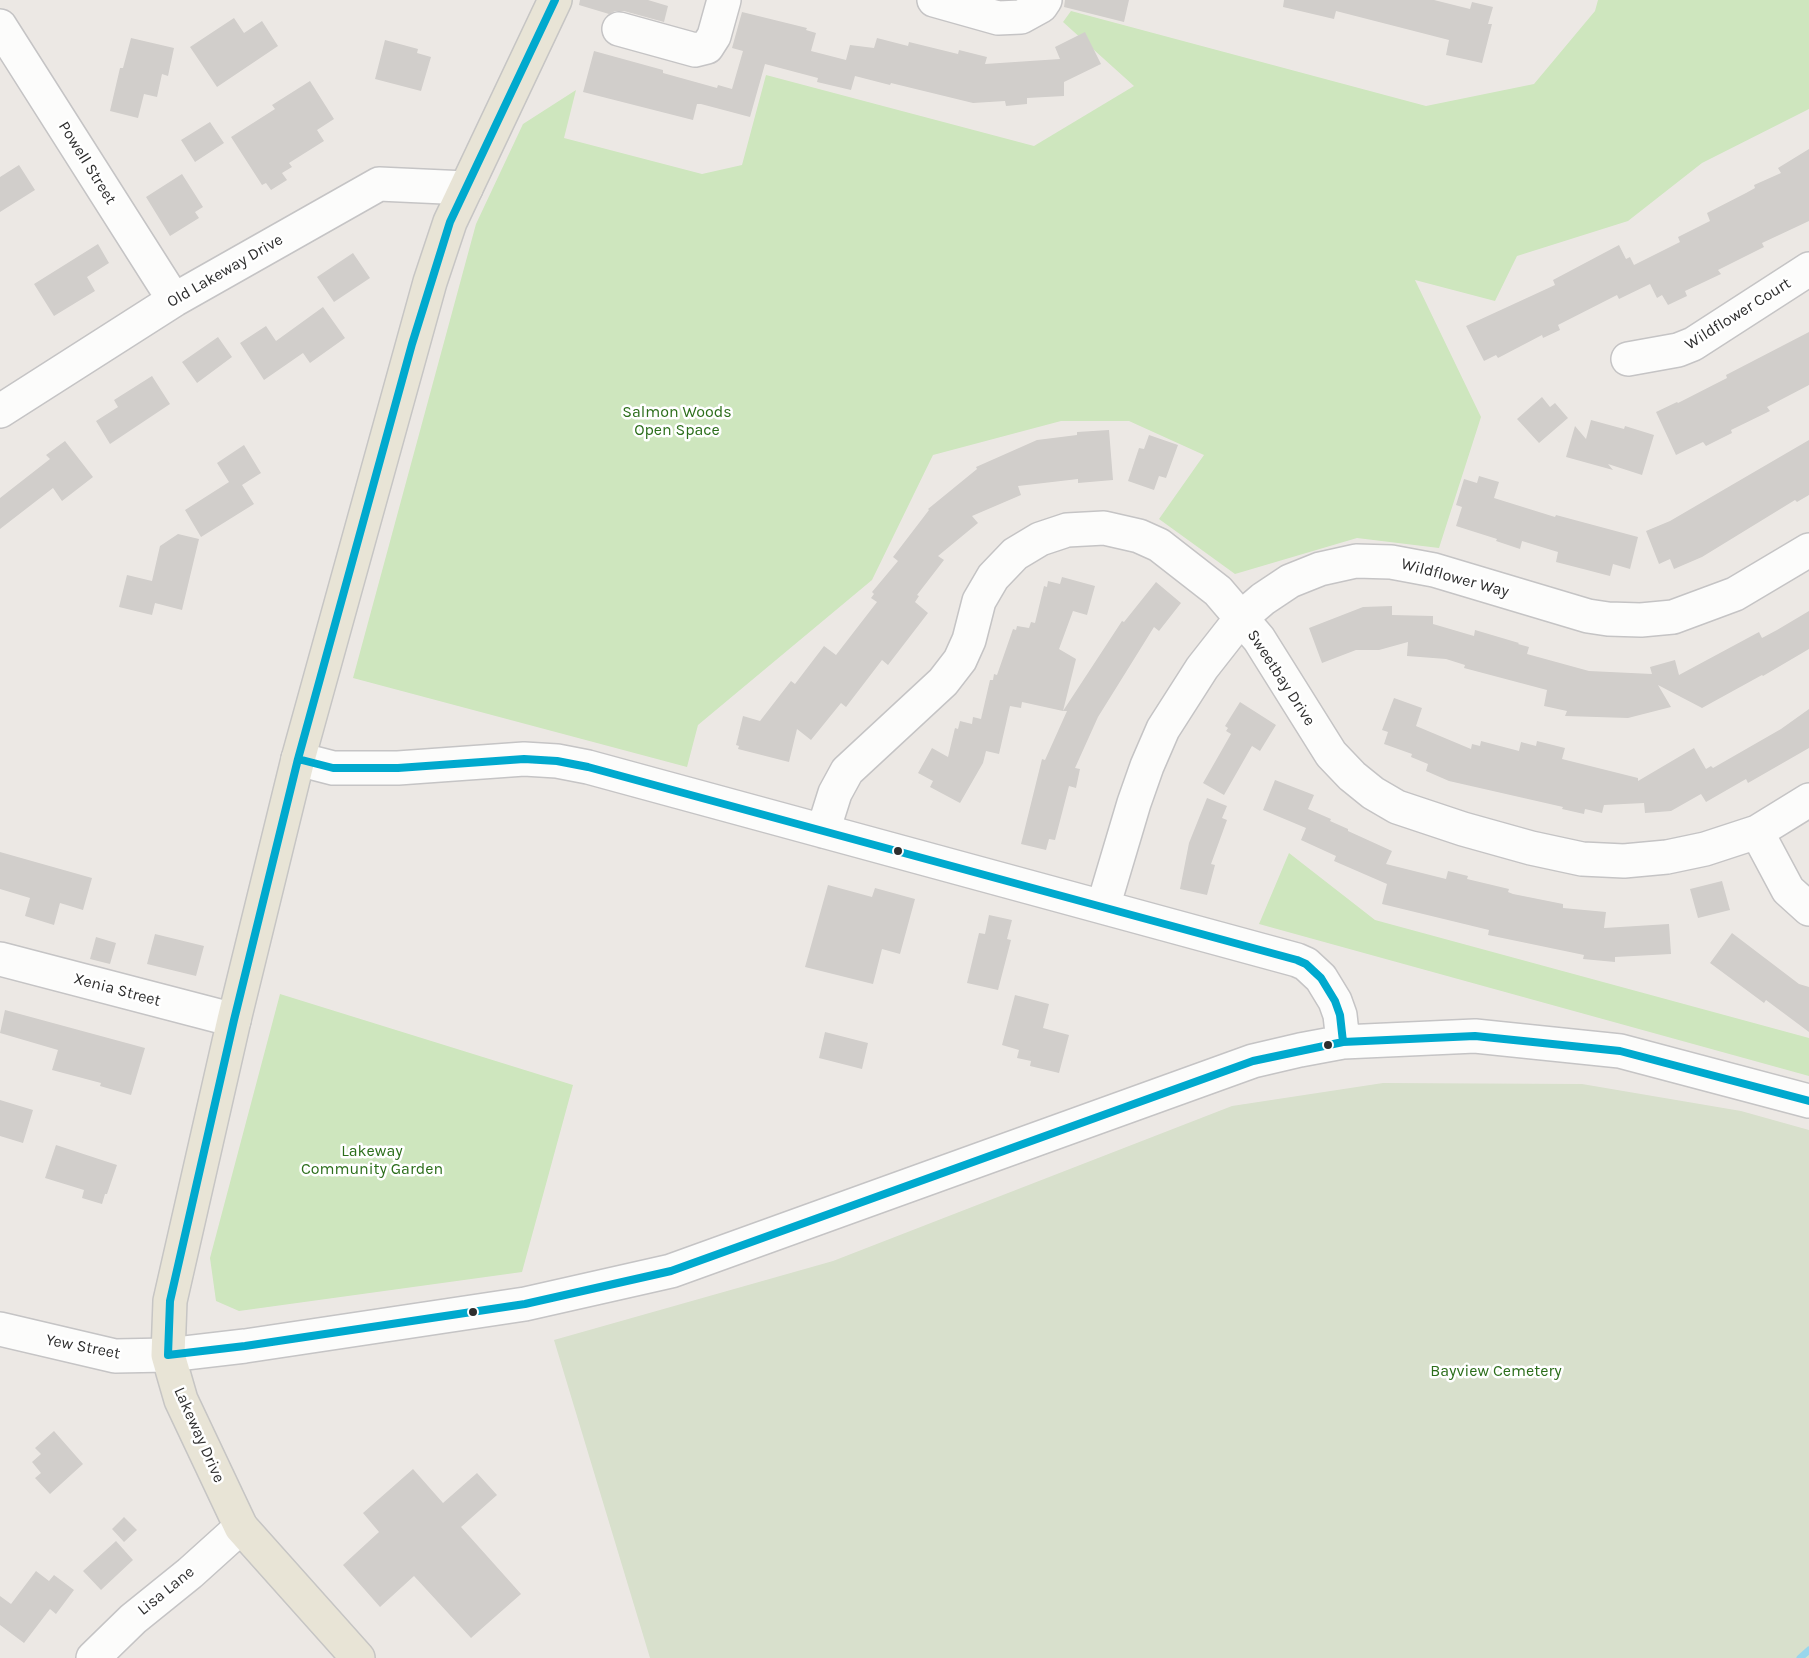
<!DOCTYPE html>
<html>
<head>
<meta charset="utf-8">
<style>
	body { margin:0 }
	canvas { display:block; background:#ece8e4 }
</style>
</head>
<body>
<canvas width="1809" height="1658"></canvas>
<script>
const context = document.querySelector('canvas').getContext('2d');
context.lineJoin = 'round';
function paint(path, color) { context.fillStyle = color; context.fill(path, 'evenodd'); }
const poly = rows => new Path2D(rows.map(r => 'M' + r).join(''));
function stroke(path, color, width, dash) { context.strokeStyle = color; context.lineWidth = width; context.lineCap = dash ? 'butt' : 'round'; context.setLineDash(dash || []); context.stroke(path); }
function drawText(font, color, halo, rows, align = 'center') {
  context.font = font + ' Karla,sans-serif'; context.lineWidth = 5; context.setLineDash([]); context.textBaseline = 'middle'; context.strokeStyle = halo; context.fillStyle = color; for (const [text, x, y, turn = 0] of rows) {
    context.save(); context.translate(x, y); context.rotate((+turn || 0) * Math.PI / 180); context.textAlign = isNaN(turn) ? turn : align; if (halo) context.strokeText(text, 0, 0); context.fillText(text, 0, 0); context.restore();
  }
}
const green = poly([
	[1598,0,1809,0,1809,109,1702,163,1628,221,1517,256,1495,301,1415,280,1481,417,1439,548,1357,538,1235,574,1159,519,1204,455,1129,421,1061,421,933,455,872,580,698,725,687,767,353,678,476,224,523,124,576,90,564,138,702,174,742,165,766,75,1034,146,1134,86,1063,22,1071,11,1426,106,1534,84,1595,11],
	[1289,853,1375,920,1809,1038,1809,1076,1259,924],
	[280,994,573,1085,522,1272,239,1311,216,1301,210,1258]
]);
const cemetery = poly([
	[1383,1083,1582,1084,1741,1111,1809,1130,1809,1658,650,1658,554,1340,833,1261,1232,1106]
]);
const stream = poly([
	[1800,1658,1809,1650]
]);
const building = poly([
	[580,0,648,0,668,6,664,22,624,11,615,11,609,14,579,5],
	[1065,0,1129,0,1124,22,1064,7],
	[1284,0,1434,0,1470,9,1472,2,1493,7,1488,24,1492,24,1482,63,1446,55,1449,40,1336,11,1334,19,1283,7],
	[742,12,807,28,806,30,816,33,811,51,846,60,850,45,874,48,877,38,908,46,909,42,958,54,959,50,987,57,985,64,1060,59,1055,47,1085,32,1101,64,1064,82,1064,96,1027,98,1027,104,1006,106,1005,101,973,103,891,83,890,85,855,76,851,90,817,82,818,78,765,64,750,117,701,104,697,104,693,120,583,92,594,51,663,70,663,73,717,88,718,85,732,89,743,51,732,48],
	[234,18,244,33,262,21,278,46,217,87,190,47],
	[131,38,174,48,168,76,162,74,157,97,144,94,138,118,110,111,120,68,123,68],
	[385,40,418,49,417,53,431,57,421,91,375,79],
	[310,81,334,119,317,130,324,141,289,163,292,167,282,173,287,180,271,190,266,183,262,185,231,137,275,109,272,105],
	[210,122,224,143,195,162,181,140],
	[1809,149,1809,221,1762,243,1764,247,1718,270,1721,274,1685,291,1687,296,1668,305,1662,295,1657,298,1650,284,1619,299,1617,295,1558,325,1560,330,1543,338,1542,335,1498,358,1496,355,1484,361,1466,326,1555,285,1553,280,1619,245,1626,259,1630,257,1634,265,1680,242,1678,237,1710,221,1707,213,1746,193,1755,188,1754,185,1781,173,1778,168],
	[19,165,35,190,0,212,0,177],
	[182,174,203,207,195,212,199,218,170,236,146,197],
	[98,244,109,263,87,277,95,291,54,316,34,284],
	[353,253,370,278,334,302,317,277],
	[323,307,345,338,310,363,303,353,264,380,240,343,266,326,276,341],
	[1809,332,1809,385,1767,407,1770,411,1731,430,1732,433,1706,446,1703,442,1676,455,1656,412,1677,402,1678,403,1727,378,1726,375],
	[218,337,232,357,197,383,182,362],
	[152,376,170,404,110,444,96,421,118,407,114,400],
	[1542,397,1550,407,1555,403,1568,418,1539,443,1517,419],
	[1591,420,1624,429,1625,426,1654,435,1642,475,1608,464,1613,470,1566,457,1575,426,1586,439],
	[1109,430,1113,480,1078,483,1078,479,1018,486,1021,495,972,516,978,523,938,556,944,560,917,595,919,596,915,602,928,613,888,665,882,660,846,707,841,703,811,740,797,729,789,762,738,749,739,746,736,745,743,716,760,721,791,681,795,684,824,646,836,655,877,602,871,598,874,594,872,592,898,561,893,557,929,510,928,509,977,469,976,467,1037,440,1077,435,1077,432],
	[1149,435,1178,445,1166,478,1159,476,1154,490,1128,481,1139,448,1144,449],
	[1809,440,1809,495,1797,502,1795,500,1702,557,1674,569,1670,559,1659,564,1646,531,1670,521],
	[65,441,93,477,62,501,53,488,0,529,0,498,50,459,46,455],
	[244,445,261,473,242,485,254,504,201,537,185,510,229,482,217,463],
	[1479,476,1499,482,1494,498,1555,517,1556,515,1638,537,1630,569,1613,564,1610,576,1587,570,1556,562,1558,552,1522,541,1520,549,1496,541,1497,539,1456,526,1462,507,1456,505,1464,479,1477,483],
	[178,534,199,539,182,610,155,603,152,615,119,607,127,575,152,581,160,546],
	[1062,577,1095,586,1087,615,1073,611,1059,649,1076,659,1063,711,1022,702,1021,708,1010,706,999,754,986,751,983,763,960,803,930,787,933,781,918,773,932,748,948,757,955,728,958,729,960,721,972,724,973,717,981,719,990,680,993,680,994,674,997,675,1013,629,1016,630,1017,626,1029,628,1031,622,1035,623,1044,586,1047,587,1048,581,1060,584],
	[1156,582,1181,603,1159,631,1154,627,1098,717,1075,768,1080,769,1076,788,1069,786,1055,840,1049,839,1046,850,1021,844,1042,759,1045,760,1067,711,1063,711,1122,621,1124,622],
	[1392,606,1392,615,1433,616,1433,624,1474,636,1475,630,1519,643,1518,644,1529,647,1527,654,1589,671,1652,674,1650,667,1675,660,1679,675,1759,632,1762,638,1777,630,1809,611,1809,649,1763,676,1762,675,1702,708,1658,685,1671,707,1628,718,1565,716,1567,711,1544,706,1547,690,1464,668,1465,665,1446,659,1407,656,1408,642,1379,650,1356,650,1322,663,1309,628,1363,607],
	[1394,698,1422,708,1416,726,1471,749,1472,744,1480,746,1481,741,1519,751,1521,742,1536,746,1537,741,1565,748,1562,759,1638,778,1638,781,1694,748,1706,769,1711,766,1713,768,1781,729,1809,709,1809,748,1748,783,1746,779,1706,802,1701,794,1671,811,1645,813,1644,803,1604,805,1602,813,1585,809,1584,814,1562,809,1563,807,1449,781,1426,771,1428,764,1411,757,1412,754,1384,744,1388,732,1382,730],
	[1240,702,1276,725,1260,751,1252,746,1224,795,1203,783,1231,734,1226,731,1228,728,1225,726],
	[1275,780,1314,795,1308,809,1331,819,1330,821,1348,829,1348,831,1392,851,1386,864,1446,879,1448,871,1468,876,1467,879,1509,889,1508,892,1513,894,1563,904,1563,908,1606,912,1604,928,1669,924,1671,954,1615,957,1615,962,1583,959,1584,955,1488,935,1489,930,1382,904,1387,884,1334,861,1336,856,1301,840,1306,828,1263,810],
	[1207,798,1227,806,1222,818,1227,820,1211,864,1215,865,1207,895,1180,889,1189,843],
	[0,852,92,878,83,910,60,903,54,925,25,916,30,898,0,889],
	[1722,881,1730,910,1698,918,1690,889],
	[828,885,872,897,875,888,915,899,900,954,882,949,873,984,805,967],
	[989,915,1012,920,1007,939,1011,940,998,990,967,983,979,933,985,934],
	[1732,933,1799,984,1809,987,1809,1032,1766,1000,1764,1003,1710,963],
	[155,934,204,946,196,976,147,964],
	[96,937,116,943,110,964,90,959],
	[1015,995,1049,1004,1043,1028,1069,1035,1059,1073,1030,1066,1031,1061,1017,1058,1019,1050,1002,1045],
	[5,1010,145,1048,131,1095,100,1086,101,1083,52,1070,58,1050,0,1033],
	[825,1032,868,1043,862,1069,819,1058],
	[0,1100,33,1110,23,1143,0,1136],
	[56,1145,117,1165,107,1194,105,1194,102,1204,82,1198,84,1190,45,1178],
	[54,1431,83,1464,50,1494,35,1478,41,1473,32,1462,41,1454,35,1448],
	[413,1469,443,1503,477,1473,497,1495,461,1527,521,1594,471,1638,414,1576,380,1607,343,1565,379,1532,363,1513],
	[124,1517,137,1530,124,1542,112,1529],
	[116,1541,133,1560,101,1590,83,1571],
	[36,1571,49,1581,54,1575,74,1590,56,1614,50,1609,24,1643,0,1625,0,1596,11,1604]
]);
const minor = poly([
	[934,0,998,18,1021,17,1041,6,1045,0],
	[0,26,174,300],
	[619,29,695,50,707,47,714,36,724,0],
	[1628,359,1678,350,1693,344,1809,269],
	[0,411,174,300,379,184,466,188],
	[298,759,333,768,398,768,524,759,557,761,588,767,1297,960,1306,964,1321,978,1335,1001,1340,1015,1343,1042],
	[823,831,835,793,847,771,943,682,960,660,969,640,979,601,993,577,1015,554,1040,539,1067,530,1104,528,1139,536,1159,545,1218,591,1259,639,1331,754,1352,776,1373,793,1397,807,1463,829,1531,848,1582,859,1624,861,1667,857,1705,849,1757,832,1809,800],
	[1757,832,1788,890,1809,909],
	[1103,907,1134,803,1147,766,1163,729,1202,668,1242,617,1263,599,1290,581,1320,569,1356,561,1391,562,1434,570,1588,616,1608,619,1641,620,1673,617,1735,594,1809,550],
	[0,959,234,1020],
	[0,1329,115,1356,168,1355,245,1346,525,1304,671,1271,1253,1061,1300,1050,1343,1042,1475,1036,1620,1051,1809,1101],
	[93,1658,133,1619,190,1573,241,1527]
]);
const major = poly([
	[358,1658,241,1527,181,1400,168,1355,170,1301,234,1020,298,759,430,282,450,222,555,0]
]);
const bus1 = poly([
	[555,0,450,222,412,344,298,759,234,1020,170,1301,168,1355,245,1346,525,1304,671,1271,1253,1061,1343,1042,1475,1036,1620,1051,1809,1101],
	[298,759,333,768,398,768,524,759,557,761,588,767,1297,960,1306,964,1321,978,1335,1001,1340,1015,1343,1042]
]);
const markers = [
	[898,851,5,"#2e2e2e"],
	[1328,1045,5,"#2e2e2e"],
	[473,1312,5,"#2e2e2e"]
];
const streetNames = [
	["Powell Street",87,163,58],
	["Old Lakeway Drive",225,271,-30],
	["Wildflower Court",1738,314,-32],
	["Wildflower Way",1455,578,15],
	["Sweetbay Drive",1281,678,57],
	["Xenia Street",117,990,15],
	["Yew Street",83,1347,11],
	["Lakeway Drive",199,1435,66],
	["Lisa Lane",166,1591,-39]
];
const parkNames = [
	["Salmon Woods",677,412],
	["Open Space",677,430],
	["Lakeway",372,1151],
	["Community Garden",372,1169],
	["Bayview Cemetery",1496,1371]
];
paint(green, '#cee6be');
paint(cemetery, '#d8e0cc');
stroke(stream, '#99d6ec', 7);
paint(building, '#d1cecb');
stroke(minor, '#c5c4c5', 36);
stroke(major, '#c6c5c4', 36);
stroke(minor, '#fcfcfb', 33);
stroke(major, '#e8e4d6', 33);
stroke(bus1, '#00a9ce', 8);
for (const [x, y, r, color] of markers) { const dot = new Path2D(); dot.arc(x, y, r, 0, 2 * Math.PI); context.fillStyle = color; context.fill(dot); stroke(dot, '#fff', 2); }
drawText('16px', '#2e2e2e', '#fff', streetNames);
drawText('16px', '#2c6e1b', '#fff', parkNames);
</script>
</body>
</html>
